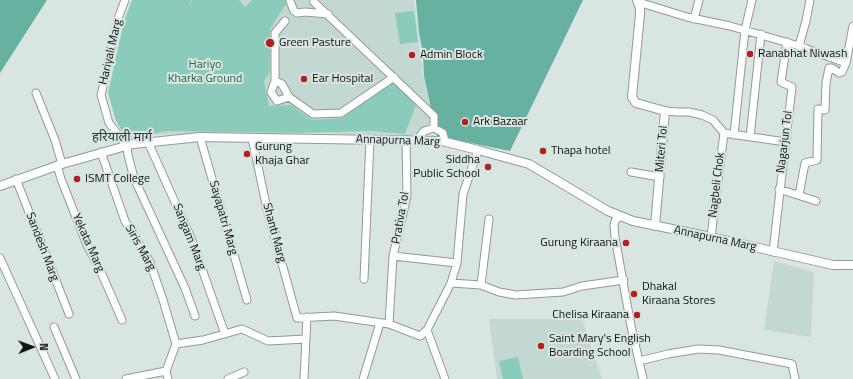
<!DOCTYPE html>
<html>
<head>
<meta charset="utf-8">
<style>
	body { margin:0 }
	#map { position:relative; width:853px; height:379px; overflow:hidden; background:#d9e5e1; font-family:"Titillium Web",sans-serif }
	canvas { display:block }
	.north { position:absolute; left:12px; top:327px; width:40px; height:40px; -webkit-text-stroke:3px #d9e5e1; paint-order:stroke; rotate:89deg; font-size:11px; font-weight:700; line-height:16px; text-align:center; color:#101413 }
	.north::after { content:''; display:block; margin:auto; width:14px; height:18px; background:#101413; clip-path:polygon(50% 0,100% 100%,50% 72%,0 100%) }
</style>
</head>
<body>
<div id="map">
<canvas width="853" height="379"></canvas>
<div class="north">N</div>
</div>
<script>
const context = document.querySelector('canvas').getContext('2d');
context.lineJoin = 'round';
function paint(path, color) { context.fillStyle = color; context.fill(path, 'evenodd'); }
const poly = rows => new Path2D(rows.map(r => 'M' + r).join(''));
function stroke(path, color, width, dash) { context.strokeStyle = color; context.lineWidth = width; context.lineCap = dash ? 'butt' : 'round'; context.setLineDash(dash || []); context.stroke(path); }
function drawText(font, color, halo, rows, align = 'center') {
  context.font = font + ' "Titillium Web","Noto Sans Devanagari",sans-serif'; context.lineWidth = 4; context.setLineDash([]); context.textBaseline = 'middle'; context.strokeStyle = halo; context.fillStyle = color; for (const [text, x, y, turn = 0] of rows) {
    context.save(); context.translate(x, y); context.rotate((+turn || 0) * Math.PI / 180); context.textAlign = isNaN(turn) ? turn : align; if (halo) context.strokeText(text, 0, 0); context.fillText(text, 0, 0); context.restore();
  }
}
const built = poly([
	[135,0,414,0,423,75,433,117,419,138,306,132,128,135],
	[774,261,814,272,811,337,764,330],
	[581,316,602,379,497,379,489,319,548,319]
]);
const green = poly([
	[132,0,191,0,190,7,192,0,239,0,245,7,252,0,290,0,284,7,270,29,270,72,264,81,269,106,291,105,312,120,342,118,393,82,417,102,405,134,371,131,299,133,166,131,127,140,116,121,108,93,124,21],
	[414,11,418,42,400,44,395,13],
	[518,357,523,379,503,379,499,361]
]);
const forest = poly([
	[0,0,47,0,0,73],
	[416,0,583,0,510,151,437,136,424,76,423,54,419,33]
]);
const minor = poly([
	[125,0,119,16,101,95,109,123,127,146,128,155,134,178,185,288,195,316],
	[639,0,638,2,687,17,730,26,799,46,846,63],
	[290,1,294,11,297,13,305,12,328,14],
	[314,2,434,116,434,128],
	[694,19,699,0],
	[799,46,806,21,810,0],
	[275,81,275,33,285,21],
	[36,93,55,140,62,164],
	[289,97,277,101,271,92,275,81,282,84,289,97,313,114,341,113,394,77],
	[665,111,678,112,689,112,702,115,713,120,724,133,786,142],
	[734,135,745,30,752,0],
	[200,137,247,300],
	[750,137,761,34],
	[252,138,267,209,297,318,334,316,389,324],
	[406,140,407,196,393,256,457,263],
	[419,141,420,136,424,131,434,128,443,133,445,142],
	[148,142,191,238,225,334],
	[101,152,125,221,150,262,163,300,176,344],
	[57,165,61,179,87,245,101,272,122,320],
	[631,172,660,177],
	[16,179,69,314],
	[779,189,816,201],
	[799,195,805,163,817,160,818,109,825,110,826,83,829,68,832,68,839,73,842,72,846,63,853,26],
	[620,217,616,219,614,225,615,237,631,326,643,379],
	[711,237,724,133],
	[773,252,792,87,781,82,787,42],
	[393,256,389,324,420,336,427,330],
	[0,258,55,379],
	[364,279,370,140],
	[451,283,481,285,499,292,516,295,563,292,582,286,624,280],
	[481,285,489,219],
	[54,327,76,379],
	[639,361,668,354,698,349,719,350,792,364,795,379],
	[166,371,176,344,203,340,242,329,268,341,306,339],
	[126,379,166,371,168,379],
	[228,379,244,372],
	[304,379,307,317],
	[363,379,380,323],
	[445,379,427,330,451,283,457,263,463,194,478,150]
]);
const major = poly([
	[637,0,640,8,640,14,632,97,636,103,665,111,655,226],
	[0,186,62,164,133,144,200,137,442,141,478,150,529,164,608,211,633,221,711,237,833,265,853,265]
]);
const markers = [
	[270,43,5,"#b2211f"],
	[750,54,4,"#b2211f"],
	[412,55,4,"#b2211f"],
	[304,79,4,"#b2211f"],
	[465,122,4,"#b2211f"],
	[543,151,4,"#b2211f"],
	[247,154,4,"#b2211f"],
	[488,167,4,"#b2211f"],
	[77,179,4,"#b2211f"],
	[626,243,4,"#b2211f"],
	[634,294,4,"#b2211f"],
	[637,315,4,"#b2211f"],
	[541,346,4,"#b2211f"]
];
const poiNames = [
	["Green Pasture",279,43],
	["Ranabhat Niwash",758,54],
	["Admin Block",420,55],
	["Ear Hospital",312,79],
	["Ark Bazaar",473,122],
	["Gurung",255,147],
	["Khaja Ghar",255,161],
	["Thapa hotel",551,151],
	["Siddha",480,160,"right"],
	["Public School",480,174,"right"],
	["ISMT College",85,179],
	["Gurung Kiraana",618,243,"right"],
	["Dhakal",642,287],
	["Kiraana Stores",642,301],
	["Chelisa Kiraana",629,315,"right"],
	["Saint Mary's English",549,339],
	["Boarding School",549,353]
];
const streetNames = [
	["Hariyali Marg",111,52,-77],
	["Annapurna Marg",398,141,2],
	["Nagarjun Tol",785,142,-83],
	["Miteri Tol",662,149,-85],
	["Nagbeli Chok",717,185,-83],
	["Sayapatri Marg",223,218,74],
	["Prativa Tol",401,218,-80],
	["Shanti Marg",274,233,75],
	["Sangam Marg",189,237,68],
	["Annapurna Marg",715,239,12],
	["Yekata Marg",88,243,66],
	["Sandesh Marg",42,247,69],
	["Siris Marg",140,248,61]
];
const parkNames = [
	["Hariyo",205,65],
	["Kharka Ground",205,79]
];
const neighbourhoodNames = [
	["हरियाली मार्ग",122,138]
];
paint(built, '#c4d8d3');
paint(green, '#8acbbb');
paint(forest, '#66b1a0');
stroke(minor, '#909b98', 9);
stroke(major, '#909b98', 10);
stroke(minor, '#fff', 7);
stroke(major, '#fff', 8);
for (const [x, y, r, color] of markers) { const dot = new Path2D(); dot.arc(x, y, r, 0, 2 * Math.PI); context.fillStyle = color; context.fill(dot); stroke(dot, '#d9e5e1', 1.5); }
drawText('12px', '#101413', '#d9e5e1', poiNames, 'left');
drawText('12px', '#101413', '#d9e5e1', streetNames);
drawText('12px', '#276356', '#d9e5e1', parkNames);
drawText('13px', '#323b39', '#d9e5e1', neighbourhoodNames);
</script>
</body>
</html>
